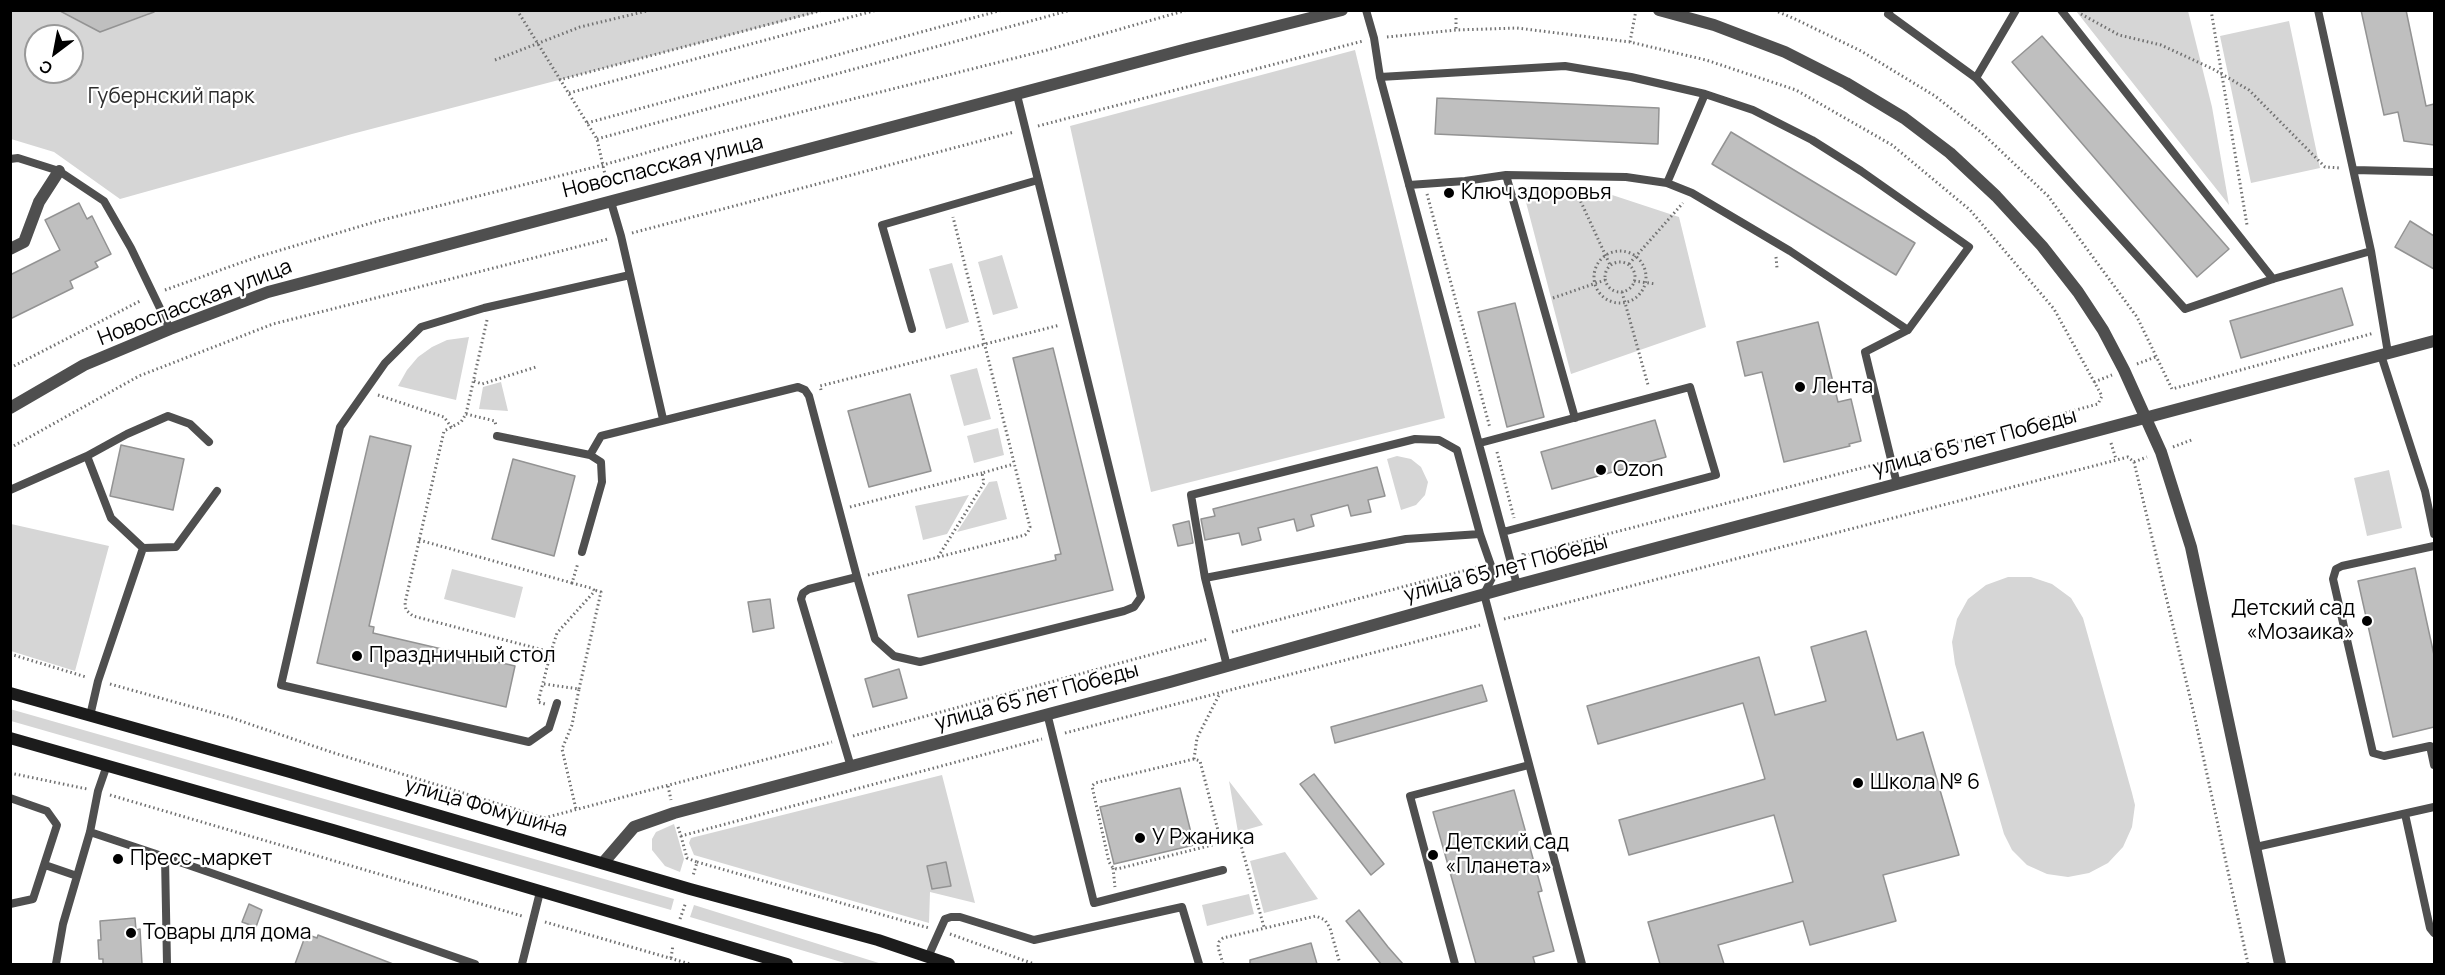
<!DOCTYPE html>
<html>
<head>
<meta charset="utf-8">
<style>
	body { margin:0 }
	#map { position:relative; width:2445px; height:975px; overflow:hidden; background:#fff; font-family:Manrope,sans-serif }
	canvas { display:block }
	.frame { position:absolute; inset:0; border:12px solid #000; pointer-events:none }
	.north { position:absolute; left:24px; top:24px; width:60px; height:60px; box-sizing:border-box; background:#fff; border:2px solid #999; border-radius:50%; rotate:212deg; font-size:16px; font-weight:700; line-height:24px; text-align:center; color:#000 }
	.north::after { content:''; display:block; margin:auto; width:21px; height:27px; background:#000; clip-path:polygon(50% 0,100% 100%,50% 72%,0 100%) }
</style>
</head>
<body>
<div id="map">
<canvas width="2445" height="975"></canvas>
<div class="frame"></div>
<div class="north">С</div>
</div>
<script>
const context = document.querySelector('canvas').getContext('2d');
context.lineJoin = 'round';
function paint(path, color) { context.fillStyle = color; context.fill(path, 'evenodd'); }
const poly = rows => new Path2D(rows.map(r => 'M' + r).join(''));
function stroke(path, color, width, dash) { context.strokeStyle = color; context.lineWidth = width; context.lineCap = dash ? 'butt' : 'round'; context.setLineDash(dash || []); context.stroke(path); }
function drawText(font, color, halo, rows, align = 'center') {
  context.font = font + ' Manrope,sans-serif'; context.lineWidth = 4.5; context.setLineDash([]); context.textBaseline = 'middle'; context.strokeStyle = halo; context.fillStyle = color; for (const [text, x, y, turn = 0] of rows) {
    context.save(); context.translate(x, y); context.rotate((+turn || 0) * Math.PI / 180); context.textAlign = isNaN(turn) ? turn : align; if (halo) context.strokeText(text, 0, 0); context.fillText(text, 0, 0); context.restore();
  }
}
const green = poly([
	[152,10,823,11,352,134,120,199,54,152,11,139,10,11,58,11,100,32,148,15],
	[36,36,72,36,72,72,36,72],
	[2076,11,2188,11,2212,107,2229,205],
	[2289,21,2320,168,2251,183,2220,36],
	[1355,50,1445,418,1151,492,1070,126],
	[1522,187,1600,191,1679,217,1706,327,1571,374],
	[1002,255,1018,308,993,315,978,262],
	[952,263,969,322,946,329,929,269],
	[469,337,456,400,398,386,407,370,418,357,432,347,447,340],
	[977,368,991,419,964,426,950,375],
	[501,382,508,411,479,409,483,387],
	[998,428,1004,455,974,463,967,436],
	[1397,456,1411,459,1421,467,1428,482,1425,495,1416,505,1401,510,1387,459],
	[2389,470,2402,528,2367,536,2354,478],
	[997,481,1007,519,957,532,989,482],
	[969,495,947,534,923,540,915,506],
	[11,524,109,546,75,671,11,651],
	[452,569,523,587,515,618,444,599],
	[2008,577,2031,577,2052,584,2071,598,2083,618,2132,793,2135,805,2132,827,2123,847,2108,863,2089,873,2068,877,2047,874,2027,865,2012,850,2004,834,1955,664,1952,642,1957,619,1968,599,1986,585],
	[10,709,674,899,671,910,11,721],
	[942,775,975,903,930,892,929,923,694,855,689,843,691,838],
	[1229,781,1263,825,1238,832],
	[674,824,684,859,680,872,665,866,652,850,652,839,656,832],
	[1285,852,1318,899,1264,913,1250,861],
	[1249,894,1254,914,1207,926,1202,905],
	[694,905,882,964,848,964,690,917]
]);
const building = poly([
	[58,10,154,10,154,12,100,32,58,10],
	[2361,10,2406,10,2426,106,2434,104,2434,145,2404,141,2398,112,2384,115,2361,10],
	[2042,36,2229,249,2197,277,2012,62,2042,36],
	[1437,98,1659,108,1658,144,1435,134,1437,98],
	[1731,132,1915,243,1896,275,1712,164,1731,132],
	[79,203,87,219,92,216,111,254,95,262,98,267,70,281,73,288,10,319,10,275,60,250,45,220,79,203],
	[2410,221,2434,236,2434,269,2395,247,2410,221],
	[2342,288,2353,325,2241,358,2230,321,2342,288],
	[1515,303,1544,417,1507,427,1478,312,1515,303],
	[1818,322,1838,402,1851,399,1861,441,1849,444,1850,446,1784,462,1762,372,1745,376,1737,342,1818,322],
	[1053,348,1113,590,918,637,908,595,1056,560,1055,555,1061,554,1013,358,1053,348],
	[910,394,931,471,869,487,848,411,910,394],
	[1655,420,1666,457,1552,489,1541,452,1655,420],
	[370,436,411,446,369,626,374,627,373,633,515,666,506,707,317,663,370,436],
	[121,445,184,459,173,510,110,496,121,445],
	[513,459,575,476,554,556,492,539,513,459],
	[1377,467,1385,496,1368,500,1371,512,1351,516,1348,505,1311,515,1314,526,1297,531,1294,519,1258,528,1261,540,1242,545,1239,533,1205,540,1201,519,1215,516,1213,509,1377,467],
	[1189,521,1193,543,1178,546,1173,525,1189,521],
	[2415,568,2434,655,2434,727,2393,737,2358,581,2415,568],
	[770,599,774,628,753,632,748,602,770,599],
	[1866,631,1897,740,1923,732,1959,855,1883,875,1896,921,1810,945,1803,921,1718,945,1724,964,1660,964,1648,922,1793,882,1774,815,1629,855,1619,820,1765,779,1743,703,1598,744,1587,706,1759,657,1775,715,1826,701,1811,647,1866,631],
	[899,669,907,698,873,707,865,679,899,669],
	[1482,685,1487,701,1335,743,1331,727,1482,685],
	[1314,774,1384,864,1371,875,1300,784,1314,774],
	[1180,788,1194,845,1114,864,1100,807,1180,788],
	[1514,790,1542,891,1538,892,1554,951,1533,957,1535,964,1476,964,1433,812,1514,790],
	[946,862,951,886,932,889,927,866,946,862],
	[249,904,262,910,256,927,242,922,249,904],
	[1359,910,1388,947,1403,964,1381,964,1360,938,1346,921,1359,910],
	[135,918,136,930,140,929,142,964,103,964,103,959,99,959,98,940,101,940,100,921,135,918],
	[306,934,317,938,318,935,393,964,295,964,306,934],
	[1311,943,1317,964,1250,964,1250,960,1311,943]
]);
const path = poly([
	[517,10,597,139,608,188],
	[1774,10,1795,19,1861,51,1935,96,1982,133,2048,196,2137,317,2172,389,2374,333],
	[2211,10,2247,225],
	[2081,14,2119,35,2161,45,2213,69,2249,90,2325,167,2340,168],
	[1456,18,1456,30],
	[1387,37,1456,30,1517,28,1630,42,1706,60,1796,90,1892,145,1970,210,2054,309,2102,396,2098,404,1902,457],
	[1630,42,1636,10],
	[495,60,580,27,651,10],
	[559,80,823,10],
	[569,93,877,10],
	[587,123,1002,10],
	[1038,126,1363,41],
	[597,139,1071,10],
	[1575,189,1610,265],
	[1427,194,1490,428],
	[632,233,1014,132],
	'1594 277a26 26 0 1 1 52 0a26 26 0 1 1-52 0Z',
	[1776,257,1777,268],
	'1605 277a15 15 0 1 1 30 0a15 15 0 1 1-30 0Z',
	[1629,264,1683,203],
	[1634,281,1656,284],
	[165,290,254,258,378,221,603,165,702,137,1047,50,1187,10],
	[1622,292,1648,385],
	[1553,298,1605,280],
	[487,320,466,414,461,422,444,431,405,603,406,610,413,616,551,652,538,702,545,704],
	[2137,364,2158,356],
	[10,368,142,300],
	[474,381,482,384,536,367],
	[2094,382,2112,375],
	[821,390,820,386,1060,325],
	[378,395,444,417,452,428],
	[466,414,495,421,496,426],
	[2111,443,2116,459],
	[2173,447,2194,439],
	[10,448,139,376,273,324,608,239],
	[1497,452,1514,518],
	[2134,462,2147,457],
	[850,507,982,473],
	[419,540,572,583],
	[1523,553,1523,556,1881,463],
	[938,557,984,483,982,473,1014,464],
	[868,575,1025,535,1028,532,1030,527,953,217],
	[1504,619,2128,457,2134,462,2194,714,2248,964],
	[1232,632,1478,567],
	[551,652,557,633,593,593,594,590,591,588,572,583,578,563],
	[10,654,86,677],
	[110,684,232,718,331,752,544,818,832,742],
	[544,684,579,689,572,725,562,749,576,809],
	[579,689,601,592,594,590],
	[1065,733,1480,625],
	[853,736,1208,639],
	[1194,759,1197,738,1219,695],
	[10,773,87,789],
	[668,786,671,800],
	[110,795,522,916],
	[678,827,681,836,1042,739],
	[681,836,687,858,697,862,693,876],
	[1221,842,1200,761,1194,759,1095,783,1092,786,1109,862,1113,868,1117,869,1236,839,1240,842,1264,927],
	[697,862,929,928],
	[1113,868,1115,887],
	[680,919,686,902],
	[545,922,690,964],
	[950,934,1034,964],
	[671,958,673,945],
	[1223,964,1218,947,1219,942,1223,938,1316,916,1325,920,1330,928,1340,964]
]);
const service = poly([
	[1366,10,1374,38,1380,77,1517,585],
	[1890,10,1888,14,1976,78,2185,309,2273,279,2371,251],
	[2061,10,2273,279],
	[2318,10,2371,251,2388,353],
	[1380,77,1565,66,1631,77,1705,94,1753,110,1812,140,1861,171,1969,247,1908,330],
	[1976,78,2016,10],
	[10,159,18,158,59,171,104,201,131,248,170,329],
	[2354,170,2434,172],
	[1506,175,1575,418],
	[1667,183,1705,94],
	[1409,185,1465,181,1506,175,1626,177,1667,183,1692,193,1790,251,1908,330,1865,352,1897,484],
	[611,202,621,236,663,419],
	[912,329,882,225,1038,180,1039,184],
	[2381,355,2425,491,2434,534],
	[497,436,590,455,601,436,798,387,805,390,809,396,857,577],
	[1480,443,1690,387,1716,475,1503,532],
	[87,456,127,434,168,416,190,424,209,442],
	[10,490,87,456,111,518,143,548,176,547,217,491],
	[2434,546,2342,566,2336,569,2333,579,2373,753,2384,756,2430,746,2434,765],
	[582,552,602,482,601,462,590,455],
	[1205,578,1191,495,1415,439,1439,440,1457,450,1480,534],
	[1227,666,1205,578,1406,539,1480,534,1494,574,1484,594,1582,964],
	[557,703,549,728,529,742,281,685,340,427,385,363,421,327,484,308,630,275],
	[1047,713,1094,903,1223,870],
	[90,716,98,681,143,548],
	[851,767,801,599,803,593,809,589,857,577,875,639,894,656,920,662,1124,611,1134,607,1141,597,1017,95],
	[10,798,47,811,57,825,33,899,10,904],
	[2405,814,2430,928,2434,933],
	[90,832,165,857,167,964],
	[2256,847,2434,807],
	[165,857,475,964],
	[45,865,77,876],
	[928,957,945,919,951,917,960,917,1034,940,1182,907,1199,964],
	[56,964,63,924,90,832,98,791,107,765],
	[522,964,540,892],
	[1455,964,1410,796,1529,765]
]);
const minor = poly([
	[10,249,24,242,39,202,59,171],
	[603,863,634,827,674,813,1170,682,1517,585,2434,341]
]);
const tertiary = poly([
	[1659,10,1714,25,1785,52,1846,83,1904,118,1950,153,1996,196,2042,246,2078,292,2103,330,2124,370,2161,452,2191,547,2280,964],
	[10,408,84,365,170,329,268,292,1187,49,1342,10]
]);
const secondary = poly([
	[10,693,290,772,690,889,878,940,949,964],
	[10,738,333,830,787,964]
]);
const markers = [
	[1449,193,6,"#000"],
	[1800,387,6,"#000"],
	[1601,470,6,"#000"],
	[2367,621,6,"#000"],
	[357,656,6,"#000"],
	[1858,783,6,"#000"],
	[1140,838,6,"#000"],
	[1433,855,6,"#000"],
	[118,859,6,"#000"],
	[131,933,6,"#000"]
];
const parkNames = [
	["Губернский парк",171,97]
];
const streetNames = [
	["Новоспасская улица",663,167,-14],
	["Новоспасская улица",195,303,-21],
	["улица 65 лет Победы",1975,443,-15],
	["улица 65 лет Победы",1506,569,-15],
	["улица 65 лет Победы",1037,697,-15],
	["улица Фомушина",486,808,16]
];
const poiNames = [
	["Ключ здоровья",1461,193],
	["Лента",1812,387],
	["Ozon",1613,470],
	["Детский сад",2355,609,"right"],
	["«Мозаика»",2355,633,"right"],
	["Праздничный стол",369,656],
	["Школа № 6",1870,783],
	["У Ржаника",1152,838],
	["Детский сад",1445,843],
	["«Планета»",1445,867],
	["Пресс-маркет",130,859],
	["Товары для дома",143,933]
];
paint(green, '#d6d6d6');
paint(building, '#bfbfbf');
stroke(building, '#939393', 1.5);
stroke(path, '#717171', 3, [1.5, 3]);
stroke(service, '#4f4f4f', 8);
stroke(minor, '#4f4f4f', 12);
stroke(tertiary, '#4f4f4f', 12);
stroke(secondary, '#1c1c1c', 12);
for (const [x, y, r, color] of markers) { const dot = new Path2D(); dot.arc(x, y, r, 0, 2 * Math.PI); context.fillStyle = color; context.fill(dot); stroke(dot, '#fff', 2); }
drawText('21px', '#2d2d2d', '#fff', parkNames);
drawText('21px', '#000', '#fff', streetNames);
drawText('21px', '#000', '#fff', poiNames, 'left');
</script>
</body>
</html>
